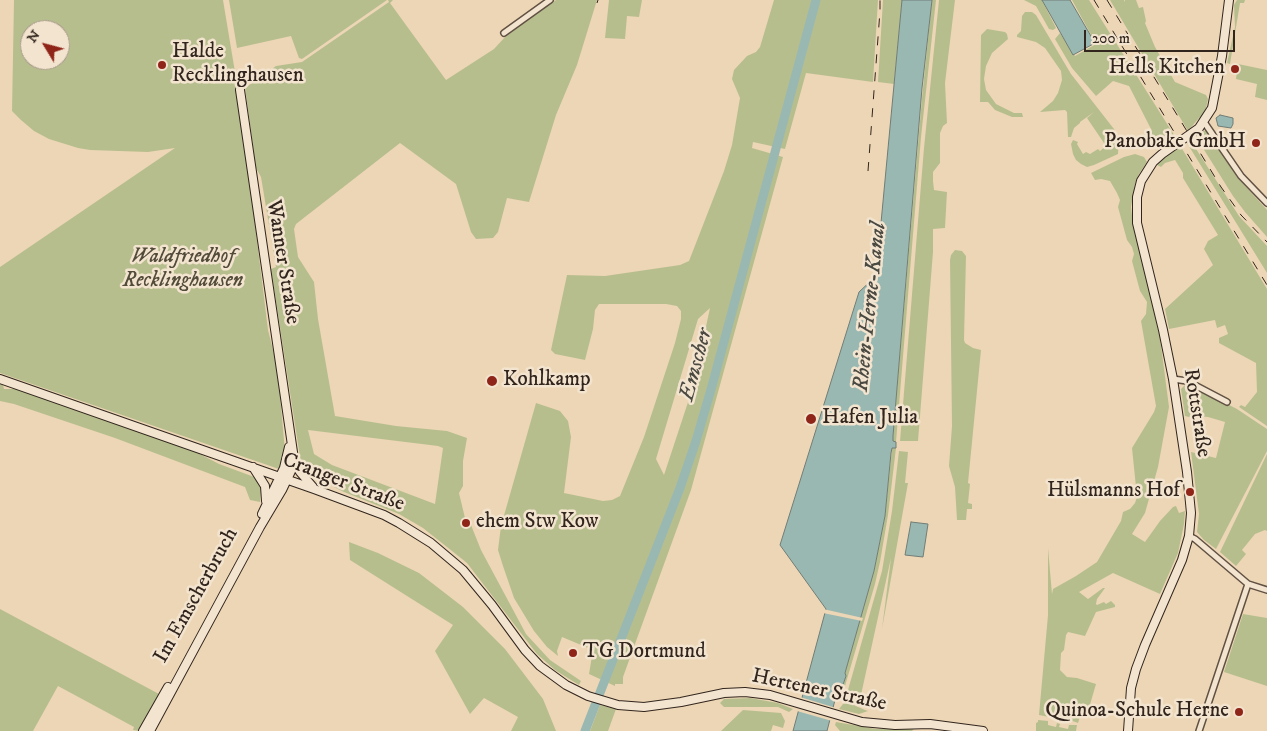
<!DOCTYPE html>
<html>
<head>
<meta charset="utf-8">
<style>
	body { margin:0 }
	#map { position:relative; width:1267px; height:731px; overflow:hidden; background:#edd6b5; font-family:"IM FELL DW Pica",serif }
	canvas { display:block }
	.north { position:absolute; left:20px; top:20px; width:50px; height:50px; box-sizing:border-box; background:#f3e4cf; border:1px solid #a59888; border-radius:50%; rotate:307deg; font-size:14px; font-weight:700; line-height:20px; text-align:center; color:#31251d }
	.north::after { content:''; display:block; margin:auto; width:18px; height:22px; background:#8f2418; clip-path:polygon(50% 0,100% 100%,50% 72%,0 100%) }
	.scale { position:absolute; left:1084px; top:30px; width:151px; height:22px; box-sizing:border-box; border:2px solid #31251d; border-top:0; padding-left:6px; font-size:15px; line-height:18px; white-space:nowrap; color:#31251d; -webkit-text-stroke:4px #f3e4cf; paint-order:stroke }
</style>
</head>
<body>
<div id="map">
<canvas width="1267" height="731"></canvas>
<div class="north">N</div>
<div class="scale">200 m</div>
</div>
<script>
const context = document.querySelector('canvas').getContext('2d');
context.lineJoin = 'round';
function paint(path, color) { context.fillStyle = color; context.fill(path, 'evenodd'); }
const poly = rows => new Path2D(rows.map(r => 'M' + r).join(''));
function stroke(path, color, width, dash) { context.strokeStyle = color; context.lineWidth = width; context.lineCap = dash ? 'butt' : 'round'; context.setLineDash(dash || []); context.stroke(path); }
function drawText(font, color, halo, rows, align = 'center') {
  context.font = font + ' "IM FELL DW Pica",serif'; context.lineWidth = 5; context.setLineDash([]); context.textBaseline = 'middle'; context.strokeStyle = halo; context.fillStyle = color; for (const [text, x, y, turn = 0] of rows) {
    context.save(); context.translate(x, y); context.rotate((+turn || 0) * Math.PI / 180); context.textAlign = isNaN(turn) ? turn : align; if (halo) context.strokeText(text, 0, 0); context.fillText(text, 0, 0); context.restore();
  }
}
const green = poly([
	[14,0,223,0,240,102,268,330,274,354,280,395,285,452,279,469,0,373,0,267,175,148,148,152,90,150,78,148,49,139,34,131,21,120,12,111],
	[30,30,60,30,60,60,30,60],
	[229,0,387,0,302,59,299,58,291,36,237,48],
	[388,0,393,0,390,3,446,80,494,49,505,37,556,0,597,0,577,65,556,115,529,202,507,198,498,232,493,238,476,239,471,232,456,184,400,143,296,224,294,229,298,257,314,282,318,319,335,416,396,426,447,431,467,438,463,461,463,486,459,493,465,518,471,525,481,550,526,634,550,660,581,681,579,685,555,670,537,654,467,563,447,547,423,528,399,514,344,492,314,477,305,469,300,457,271,269,276,267,261,177,256,168,245,88,276,66,302,62,389,2],
	[308,430,438,446,443,448,435,504,332,465,314,454],
	[609,0,642,0,639,17,627,16,625,39,605,38],
	[774,0,878,0,873,82,806,73,785,149,753,142,752,148,783,157,691,490,623,677,623,684,615,684,615,686,589,674,593,650,562,637,557,651,558,656,547,647,534,631,514,598,503,566,498,550,501,526,536,403,560,411,568,421,571,437,564,493,603,501,612,500,620,496,644,437,675,343,681,319,681,311,677,306,666,304,599,304,595,310,593,329,585,360,555,354,551,350,567,275,605,276,680,265,689,261,724,171,732,145,740,98,732,79,734,70,747,56,756,52,760,47],
	[710,308,693,387,664,475,656,459,698,319],
	[883,0,902,0,894,84,878,82],
	[932,0,936,0,921,137,896,442,893,441,893,436,922,98],
	[939,0,955,0,945,83,947,123,943,126,940,133,940,163,933,172,933,181,934,190,947,192,945,228,933,229,933,252,918,441,900,441,924,148],
	[1024,0,1042,0,1056,28,1053,30,1049,29,1036,6],
	[1072,0,1089,0,1176,138,1165,141,1167,145,1162,147,1154,146,1151,129,1129,86,1113,81,1096,96,1072,68,1055,39,1060,33,1075,56,1096,44],
	[1110,0,1124,0,1125,2,1125,0,1136,0,1139,8,1143,7,1146,21,1145,23,1155,47,1175,82,1206,95,1208,99,1206,108,1203,116,1199,118,1188,131],
	[1237,0,1245,0,1244,3,1240,3,1230,64,1227,63,1235,27,1234,5],
	[1025,12,1032,12,1036,15,1071,74,1114,129,1119,139,1118,154,1094,165,1087,167,1081,164,1076,160,1073,154,1071,144,1073,140,1078,142,1077,144,1083,154,1086,152,1090,154,1098,149,1100,151,1106,146,1087,118,1094,112,1080,122,1080,123,1074,128,1071,137,1068,137,1067,112,1065,110,1040,112,1053,101,1058,93,1062,80,1061,71,1045,48,1036,42,1017,37,1017,35,1021,31,1022,16],
	[987,29,1005,32,1007,34,1008,39,992,53,986,66,984,79,986,90,996,104,1014,113,1022,113,1023,117,1012,117,995,110,988,102,980,102,981,35],
	[1238,64,1267,70,1267,100,1255,97,1257,84,1236,79],
	[1202,131,1206,131,1208,134,1237,177,1267,210,1267,237,1245,212,1233,196,1196,137],
	[1191,141,1239,216,1267,246,1267,273,1187,143],
	[1181,147,1267,289,1267,426,1239,407,1241,405,1245,407,1257,392,1256,363,1219,343,1219,338,1228,334,1225,325,1217,328,1215,320,1169,329,1165,309,1213,265,1204,249,1208,241,1218,235,1183,178,1183,173,1175,160,1165,163,1161,167,1157,165,1165,157],
	[1135,154,1144,157,1147,162,1139,174,1135,184,1131,207,1133,223,1160,338,1169,407,1158,467,1145,513,1132,534,1145,542,1160,521,1173,507,1176,506,1179,513,1185,511,1184,524,1178,553,1160,594,1113,573,1079,592,1088,599,1103,588,1105,588,1097,599,1096,604,1097,605,1104,602,1106,604,1111,601,1115,605,1115,607,1096,612,1085,636,1068,632,1066,635,1064,650,1061,653,1060,670,1067,677,1077,678,1096,684,1089,708,1083,707,1078,723,1070,720,1070,716,1061,715,1060,719,1058,719,1058,715,1049,713,1049,717,1039,715,1048,615,1048,548,1052,594,1053,589,1076,576,1097,562,1121,521,1123,512,1130,509,1135,503,1137,497,1132,448,1154,412,1156,406,1141,321,1146,314,1147,302,1140,291,1132,261,1134,254,1132,247,1127,240,1118,207,1120,200,1117,193,1110,181,1101,179,1095,180,1091,173,1124,157],
	[955,250,962,251,966,256,964,340,965,343,973,348,981,350,968,483,970,484,968,503,972,504,972,509,967,509,966,520,957,520,955,487,949,466,952,426,950,260,951,255],
	[0,384,3,385,4,389,16,389,196,452,219,464,257,478,261,489,260,502,250,500,245,487,115,438,14,404,0,401],
	[1185,385,1196,388,1237,409,1267,429,1267,451,1216,549,1204,540,1197,532,1199,514,1191,452,1216,458,1225,422,1208,417,1198,416,1197,419,1185,416,1181,389],
	[892,448,896,448,888,515,880,562,875,584,845,686,843,684,846,676,845,673,874,571,885,516],
	[899,451,908,452,905,483,908,483,882,629,891,558,859,704,849,699,848,690,882,571,892,511],
	[1267,454,1267,531,1265,530,1255,534,1242,550,1246,554,1236,566,1220,552],
	[349,542,378,553,419,573,463,607,505,649,543,699,556,731,511,731,518,717,484,698,470,714,435,651,453,625,350,560],
	[0,609,159,694,139,731,133,730,134,727,58,686,33,731,0,731],
	[1243,614,1267,618,1267,686,1224,672],
	[750,698,778,703,793,709,789,712,778,707,724,707,720,703,724,699],
	[847,702,865,710,868,711,859,714,839,709,843,704],
	[600,705,616,709,608,731,590,731],
	[743,710,781,713,785,721,783,728,773,725,771,731,721,731],
	[1038,720,1048,721,1048,725,1056,727,1057,723,1060,724,1059,727,1068,729,1069,725,1077,725,1076,731,1036,731,1036,723,1038,722],
	[836,722,876,729,914,729,912,731,840,731,835,725]
]);
const water = poly([
	[902,0,932,0,922,88,893,436,893,441,896,442,896,448,892,448,891,453,885,516,874,571,845,673,846,676,838,699,835,700,827,731,793,731,826,609,780,545,859,292,876,276,902,0],
	[1042,0,1070,0,1095,43,1073,55,1042,0],
	[1220,115,1233,118,1233,124,1231,128,1218,126,1216,118,1220,115],
	[911,522,928,524,923,557,905,555,911,522]
]);
const pier = poly([
	[823,609,863,618,862,621,823,613],
	[800,697,836,708,832,721,797,711]
]);
const river = poly([
	[585,731,680,488,696,441,712,386,816,0]
]);
const street = poly([
	[504,33,550,0],
	[1204,122,1241,176,1267,203],
	[1173,379,1187,381,1227,402],
	[1189,536,1195,539,1248,584,1267,590],
	[1199,731,1248,584]
]);
const secondary = poly([
	[0,379,314,489,384,515,399,523,431,543,463,570,492,605,525,650,540,666,566,685,588,696,618,705,644,707,681,702,724,693,745,692,770,695,862,722,895,725,930,724,983,731],
	[294,460,300,472,313,487],
	[253,467,265,486,266,501],
	[262,514,284,468,289,447],
	[143,731,168,687],
	[150,731,260,527,282,490,291,471,294,459,240,90],
	[1128,731,1131,688,1136,669,1145,645,1182,560,1189,536,1191,513,1187,472,1173,379,1163,330,1137,223,1137,197,1141,181,1153,162,1162,154,1199,128,1212,108,1222,56,1229,0]
]);
const rail = poly([
	[1094,0,1267,285],
	[1107,0,1221,187,1241,215,1267,242],
	[597,3,598,0],
	[868,171,880,11,880,0]
]);
const markers = [
	[162,65,5,"#8f2418"],
	[1235,69,5,"#8f2418"],
	[1256,143,5,"#8f2418"],
	[492,381,6,"#8f2418"],
	[811,419,6,"#8f2418"],
	[1190,492,5,"#8f2418"],
	[466,523,5,"#8f2418"],
	[573,653,5,"#8f2418"],
	[1239,712,5,"#8f2418"]
];
const poiNames = [
	["Halde",172,53],
	["Recklinghausen",172,77],
	["Hells Kitchen",1225,69,"right"],
	["Panobake GmbH",1246,143,"right"],
	["Kohlkamp",503,381],
	["Hafen Julia",822,419],
	["Hülsmanns Hof",1180,492,"right"],
	["ehem Stw Kow",476,523],
	["TG Dortmund",583,653],
	["Quinoa-Schule Herne",1229,712,"right"]
];
const parkNames = [
	["Waldfriedhof",183,258],
	["Recklinghausen",183,282]
];
const streetNames = [
	["Wanner Straße",282,262,81],
	["Rottstraße",1196,413,81],
	["Cranger Straße",343,483,21],
	["Im Emscherbruch",197,596,-61],
	["Hertener Straße",819,691,12]
];
const waterNames = [
	["Rhein-Herne-Kanal",871,307,-84],
	["Emscher",697,365,-75]
];
paint(green, '#b7be8e');
paint(water, '#9ab8b2');
stroke(water, '#707d76', 1);
paint(pier, '#edd6b5');
stroke(river, '#9ab8b2', 9);
stroke(street, '#605143', 8);
stroke(secondary, '#31251d', 10);
stroke(street, '#f3e4cf', 5);
stroke(secondary, '#f3e4cf', 8);
stroke(rail, '#31251d', 1, [9, 9]);
for (const [x, y, r, color] of markers) { const dot = new Path2D(); dot.arc(x, y, r, 0, 2 * Math.PI); context.fillStyle = color; context.fill(dot); stroke(dot, '#f3e4cf', 2); }
drawText('21px', '#31251d', '#f3e4cf', poiNames, 'left');
drawText('italic 21px', '#524b39', '#f3e4cf', parkNames);
drawText('21px', '#31251d', '#f3e4cf', streetNames);
drawText('italic 22px', '#4b4a42', '#f3e4cf', waterNames);
</script>
</body>
</html>
